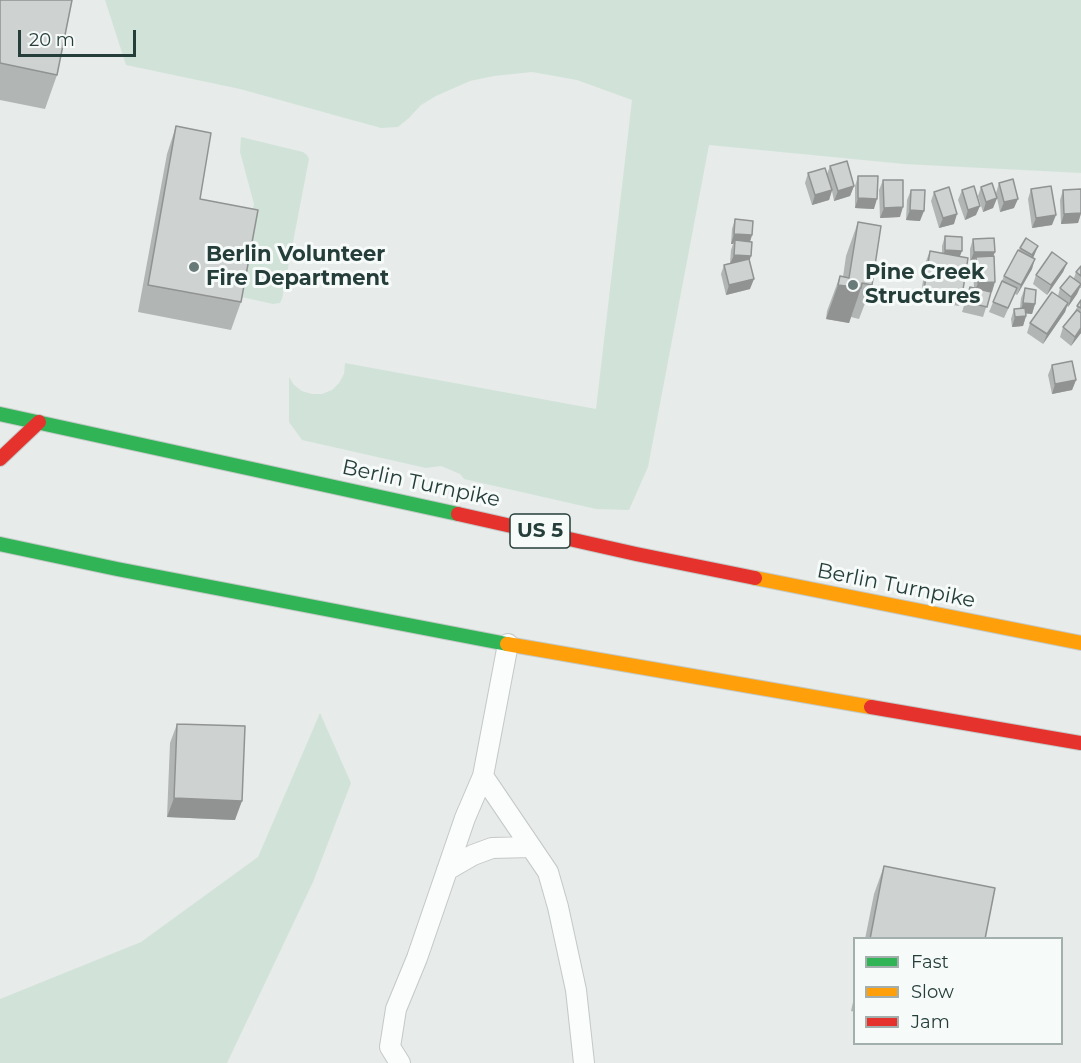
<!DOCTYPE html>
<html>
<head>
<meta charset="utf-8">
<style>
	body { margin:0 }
	#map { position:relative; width:1081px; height:1063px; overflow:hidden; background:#e7ebea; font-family:Montserrat,sans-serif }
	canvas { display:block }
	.legend { position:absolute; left:853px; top:937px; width:210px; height:108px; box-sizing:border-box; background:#f6faf8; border:2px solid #a2afac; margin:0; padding:8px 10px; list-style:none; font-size:18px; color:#253e3a }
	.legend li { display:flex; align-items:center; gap:12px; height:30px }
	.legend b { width:30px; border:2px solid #a2afac }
	.scale { position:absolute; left:18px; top:30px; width:118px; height:27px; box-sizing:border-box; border:3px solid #253e3a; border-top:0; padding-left:8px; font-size:18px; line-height:21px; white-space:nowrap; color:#253e3a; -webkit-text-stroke:4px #f6faf8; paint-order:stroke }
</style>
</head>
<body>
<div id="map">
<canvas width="1081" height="1063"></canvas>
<ul class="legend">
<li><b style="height:8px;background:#30b455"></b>Fast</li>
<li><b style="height:8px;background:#ff9f0a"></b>Slow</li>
<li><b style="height:8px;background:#e5322d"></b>Jam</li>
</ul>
<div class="scale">20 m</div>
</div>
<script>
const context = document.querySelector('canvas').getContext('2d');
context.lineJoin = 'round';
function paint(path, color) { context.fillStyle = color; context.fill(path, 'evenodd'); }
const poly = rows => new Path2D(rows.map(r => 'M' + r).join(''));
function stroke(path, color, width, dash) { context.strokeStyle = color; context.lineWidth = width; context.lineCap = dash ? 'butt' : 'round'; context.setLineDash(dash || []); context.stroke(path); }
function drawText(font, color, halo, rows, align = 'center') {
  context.font = font + ' Montserrat,sans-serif'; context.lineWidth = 6; context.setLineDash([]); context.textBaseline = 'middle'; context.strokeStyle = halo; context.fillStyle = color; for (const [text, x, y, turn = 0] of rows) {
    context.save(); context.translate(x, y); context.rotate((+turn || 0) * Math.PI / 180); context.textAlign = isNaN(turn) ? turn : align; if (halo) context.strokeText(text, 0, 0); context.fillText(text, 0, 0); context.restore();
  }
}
const green = poly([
	[105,0,1081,0,1081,173,904,164,709,145,648,467,629,510,596,509,464,479,460,474,441,466,426,468,302,440,289,422,289,377,294,385,302,391,312,394,322,394,332,390,339,383,344,374,345,363,596,409,632,100,577,80,532,72,494,76,470,81,436,96,421,105,409,118,398,127,381,128,240,89,126,65],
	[241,137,303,152,307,155,309,159,282,299,280,303,273,304,237,296,254,204,240,152],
	[320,713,351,783,313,882,227,1063,0,1063,0,999,141,942,258,857]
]);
const lane = poly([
	[483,776,548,872,558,907,576,990,584,1063],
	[447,870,473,855,492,848,531,847],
	[400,1063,390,1047,396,1009,417,958,465,818,483,776,508,644]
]);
const fast = poly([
	[0,414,458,514],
	[0,544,117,569,507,644]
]);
const slow = poly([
	[755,578,1081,643],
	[507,644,871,707]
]);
const jam = poly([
	[0,459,39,422],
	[458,514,636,554,755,578],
	[871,707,1081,743]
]);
const wall = poly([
	[0,0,57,75,45,109,0,100],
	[176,126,200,199,241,302,231,330,138,312,167,154],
	[830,166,854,186,850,196,834,201,832,191,829,200,812,205,805,183,808,173,827,174],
	[858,176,874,209,855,208,855,186],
	[883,180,900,217,880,218,879,190],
	[999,183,1014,208,1000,212,997,198,993,208,983,212,978,196,981,187,996,193],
	[1031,189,1052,225,1032,228,1028,199],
	[1081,189,1081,214,1078,223,1061,224,1060,200,1063,190],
	[911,190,920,221,906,220,907,200],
	[962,190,976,215,965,220,958,200],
	[934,192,954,224,939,228,931,201],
	[735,219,752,235,750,241,750,289,726,295,721,274,724,265,730,263,731,250,733,244,731,244,732,229],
	[858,222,872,285,859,319,851,317,849,323,826,319,827,311,840,276,843,277,846,256],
	[945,236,960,256,962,296,959,306,920,300,926,261,930,251,942,253,942,246],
	[973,239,995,252,993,256,992,292,991,292,983,317,962,312,970,287,974,288,973,267,974,262,970,262,970,249],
	[1038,246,1033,257,1032,269,1017,295,1015,294,1004,318,989,312,1004,276,1020,248],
	[1067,263,1063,272,1047,295,1033,284,1036,275],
	[1081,266,1081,288,1080,288,1077,294,1068,307,1067,306,1065,312,1043,344,1027,333,1030,323,1058,296,1060,288,1074,278,1076,272],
	[1025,288,1035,304,1032,314,1026,313,1026,316,1023,326,1012,327,1011,319,1014,309,1020,308,1021,298],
	[1081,300,1081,333,1071,346,1060,337,1063,327,1075,311],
	[1052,365,1076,380,1072,390,1052,394,1048,375],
	[177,724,235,820,167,817,170,743],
	[884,866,985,939,865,939,874,894],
	[855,993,855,1012,851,1011]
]);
const shadedWall = poly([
	[854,186,850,196,834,201,838,191],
	[832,190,829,200,812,205,815,195],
	[858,198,877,199,874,209,855,208],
	[997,198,993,208,983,212,986,202],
	[1018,199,1014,208,1000,212,1004,202],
	[980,206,976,215,965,220,968,210],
	[903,207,900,217,880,218,884,208],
	[910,210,924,211,920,221,906,220],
	[1081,213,1078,223,1061,224,1064,214],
	[957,214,954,224,939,228,943,218],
	[1056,215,1052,225,1032,228,1036,218],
	[734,234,752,235,749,245,735,240,733,244,731,244],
	[1038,246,1034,256,1028,265,1032,255],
	[945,250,962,251,958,261,941,260],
	[974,252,995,252,991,261,976,257,974,262,970,262],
	[734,255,751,256,748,266,730,264],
	[1035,259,1032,269,1017,295,1021,285],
	[1067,263,1063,272,1047,295,1051,285],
	[754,279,750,289,726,295,729,285],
	[995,282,992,292,974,293,978,283],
	[1081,284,1077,294,1068,307,1071,297],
	[838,285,861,288,849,323,826,319],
	[1023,303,1035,304,1032,314,1020,313],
	[1068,303,1065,312,1043,344,1047,334],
	[1026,316,1023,326,1012,327,1015,317],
	[1081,328,1081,333,1071,346,1075,337],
	[1076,380,1072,390,1052,394,1055,384],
	[174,798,242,801,235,820,167,817]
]);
const building = poly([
	[0,0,72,0,57,75,0,63,0,0],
	[176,126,211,133,200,199,258,210,241,302,148,285,176,126],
	[847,161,854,186,838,191,830,166,847,161],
	[825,168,832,190,815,195,808,173,825,168],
	[858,176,878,176,877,199,858,198,858,176],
	[1013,179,1018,199,1004,202,999,183,1013,179],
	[883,180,903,180,903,207,884,208,883,180],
	[992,183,997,198,986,202,981,187,992,183],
	[974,186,980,206,968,210,962,190,974,186],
	[1051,186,1056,215,1036,218,1031,189,1051,186],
	[949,187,957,214,943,218,934,192,949,187],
	[1081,189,1081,213,1064,214,1063,190,1081,189],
	[911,190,925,190,924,211,910,210,911,190],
	[735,219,753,221,752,235,734,234,735,219],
	[858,222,881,226,872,285,862,283,861,288,838,285,840,276,849,278,858,222],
	[945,236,962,237,962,251,945,250,945,236],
	[994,238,995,252,974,252,973,239,994,238],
	[1026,238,1038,246,1032,255,1020,248,1026,238],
	[735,240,752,242,751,256,734,255,735,240],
	[1018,250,1035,259,1021,285,1004,276,1018,250],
	[930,251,968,258,962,296,924,290,930,251],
	[1052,252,1067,263,1051,285,1036,275,1052,252],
	[994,256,995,282,978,283,976,257,994,256],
	[749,259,754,279,729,285,724,265,749,259],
	[1081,266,1081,276,1076,272,1081,266],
	[1070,276,1081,284,1071,297,1060,288,1070,276],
	[1002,281,1017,288,1008,308,993,302,1002,281],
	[970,287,991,292,987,307,966,302,970,287],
	[1025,288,1036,290,1035,304,1023,303,1025,288],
	[1052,292,1068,303,1047,334,1030,323,1052,292],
	[1081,300,1081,308,1077,306,1081,300],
	[1025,308,1026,316,1015,317,1014,309,1025,308],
	[1077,310,1081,313,1081,328,1075,337,1063,327,1077,310],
	[1072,361,1076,380,1055,384,1052,365,1072,361],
	[177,724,245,726,242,801,174,798,177,724],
	[884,866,995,888,985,939,870,939,884,866]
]);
const markers = [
	[194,267,6,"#697b78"],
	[853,285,6,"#697b78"]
];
const shields = [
	[540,531,60]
];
const shieldNames = [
	["US 5",540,531]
];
const poiNames = [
	["Berlin Volunteer",206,255],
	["Fire Department",206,279],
	["Pine Creek",865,273],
	["Structures",865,297]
];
const streetNames = [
	["Berlin Turnpike",421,484,12],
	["Berlin Turnpike",896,586,11]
];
paint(green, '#d1e3d9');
stroke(lane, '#c4c8c7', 22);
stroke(fast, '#c3c9c7', 16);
stroke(slow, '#c3c9c7', 16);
stroke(jam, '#c3c9c7', 16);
stroke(lane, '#fbfcfc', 20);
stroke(fast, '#30b455', 14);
stroke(slow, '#ff9f0a', 14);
stroke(jam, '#e5322d', 14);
paint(wall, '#b1b5b4');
paint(shadedWall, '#909392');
paint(building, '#ced2d1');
stroke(building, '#909392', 1.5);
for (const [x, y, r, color] of markers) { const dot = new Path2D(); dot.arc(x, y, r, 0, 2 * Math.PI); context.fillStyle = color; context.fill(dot); stroke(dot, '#f6faf8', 2); }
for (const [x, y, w] of shields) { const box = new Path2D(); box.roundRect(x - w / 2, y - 17, w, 34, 4.5); context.fillStyle = '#f6faf8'; context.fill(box); stroke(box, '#253e3a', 1.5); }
drawText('bold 20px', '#253e3a', null, shieldNames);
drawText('bold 21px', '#253e3a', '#f6faf8', poiNames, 'left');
drawText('21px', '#253e3a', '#f6faf8', streetNames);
</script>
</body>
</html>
